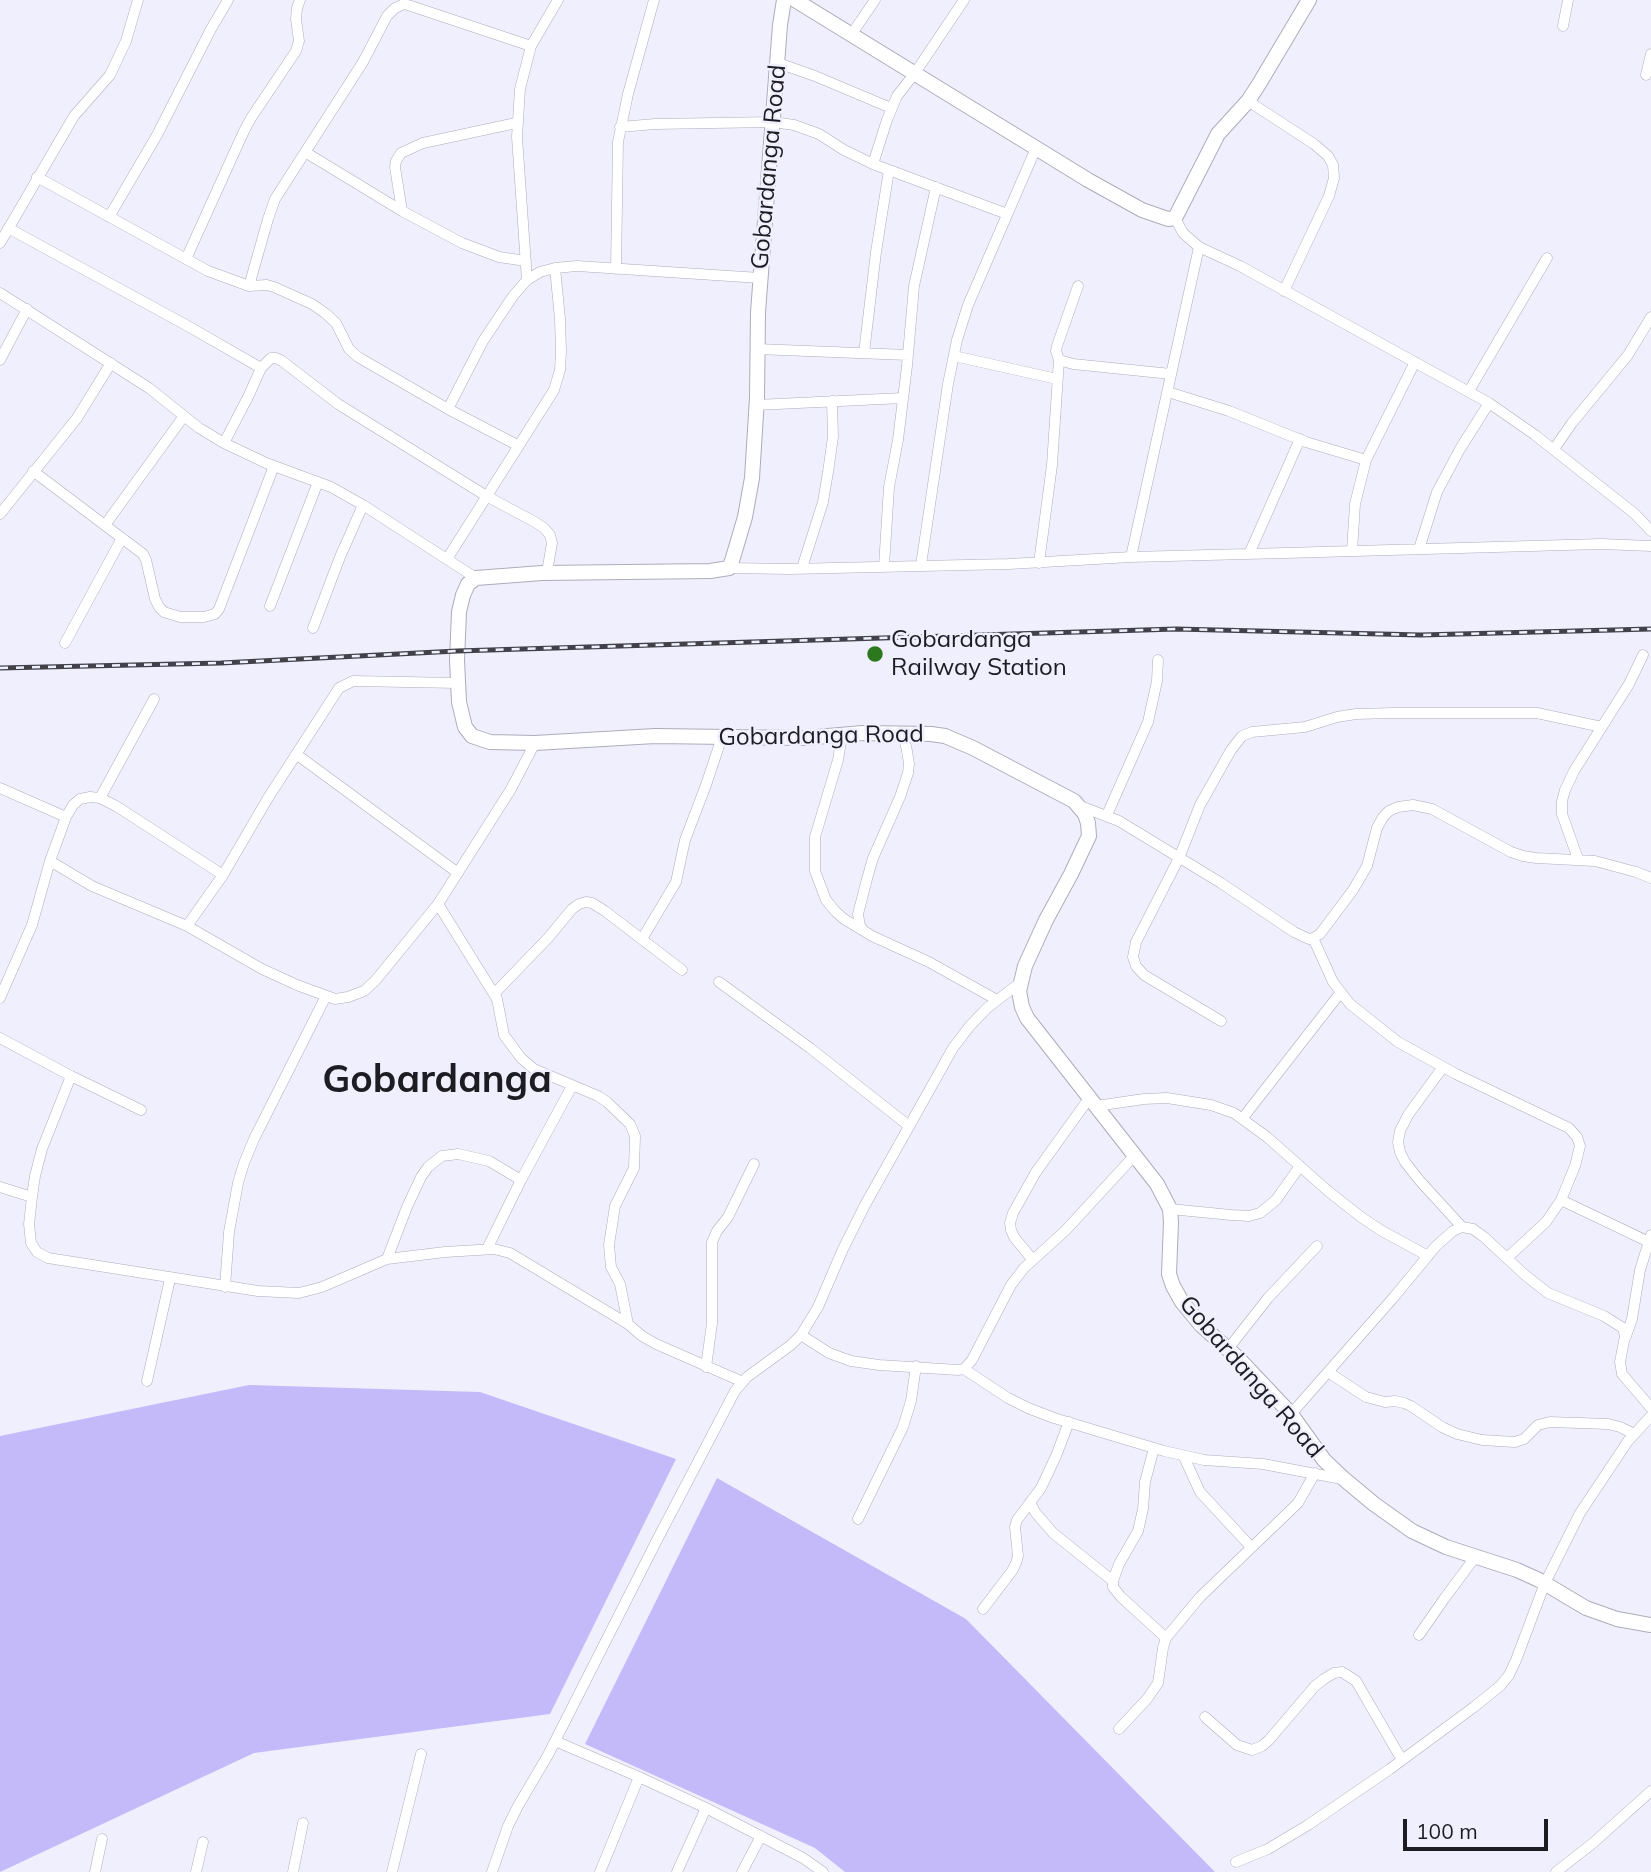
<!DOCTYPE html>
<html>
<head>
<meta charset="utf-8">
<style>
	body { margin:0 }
	#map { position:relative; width:1651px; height:1872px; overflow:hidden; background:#f0effe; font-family:Mulish,sans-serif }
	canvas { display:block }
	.scale { position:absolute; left:1403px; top:1819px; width:145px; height:32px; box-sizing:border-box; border:4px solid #1d1c22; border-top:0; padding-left:9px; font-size:21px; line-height:24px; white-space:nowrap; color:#1d1c22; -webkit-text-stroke:5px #f0effe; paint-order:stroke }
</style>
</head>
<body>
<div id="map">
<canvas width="1651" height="1872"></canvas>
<div class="scale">100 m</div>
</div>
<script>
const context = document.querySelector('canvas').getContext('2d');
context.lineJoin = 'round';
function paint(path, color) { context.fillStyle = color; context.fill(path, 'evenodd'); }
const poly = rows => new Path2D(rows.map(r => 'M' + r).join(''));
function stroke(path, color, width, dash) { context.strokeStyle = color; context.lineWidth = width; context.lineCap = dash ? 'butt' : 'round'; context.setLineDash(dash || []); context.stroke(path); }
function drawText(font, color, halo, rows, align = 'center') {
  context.font = font + ' Mulish,sans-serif'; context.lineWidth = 5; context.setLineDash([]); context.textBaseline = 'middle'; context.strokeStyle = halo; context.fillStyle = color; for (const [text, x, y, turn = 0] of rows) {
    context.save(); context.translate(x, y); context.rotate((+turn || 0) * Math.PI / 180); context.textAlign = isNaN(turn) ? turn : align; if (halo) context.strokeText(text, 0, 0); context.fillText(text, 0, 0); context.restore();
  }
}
const water = poly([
	[249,1385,480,1392,676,1459,550,1714,254,1753,0,1872,0,1436],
	[717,1478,966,1619,1215,1872,845,1872,815,1848,585,1744]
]);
const street = poly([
	[1563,26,1568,0],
	[851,35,875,0],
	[778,63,815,76,891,108],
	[1646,75,1651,54],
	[1248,101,1314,144,1328,156,1333,165,1334,178,1329,196,1284,291],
	[620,127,655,124,773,122,794,125,819,134,844,150,873,164,1007,214],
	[305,152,402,211,462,243,499,257,526,261],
	[873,164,887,120,897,96,915,73,964,0],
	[37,177,208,271,249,286,267,285,274,287,312,304,325,313,336,323,349,349,358,357,448,409,519,446],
	[402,211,395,167,396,161,401,153,423,143,516,123],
	[109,217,157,135,211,29,228,0],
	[1175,218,1183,233,1199,247,1240,266,1489,403,1535,435,1635,514,1651,531],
	[8,228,186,325,261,368],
	[0,243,74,116,110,75,126,41,138,0],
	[186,259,244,131,251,118,296,51,299,41,296,19,297,8,300,0],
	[616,269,618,142,628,94,654,0],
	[527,280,517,137,520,89,531,46,558,0],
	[249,286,268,219,275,199,363,62,387,16,395,8,404,4,411,6,531,46],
	[1078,286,1057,346,1056,351,1059,360,1073,364,1171,374],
	[0,293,149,388,199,428,224,443,266,463,331,487,363,505,476,578],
	[757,349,908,355],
	[864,353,876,252,889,170],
	[954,356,1057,379],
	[0,360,27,309],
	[1469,391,1547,258],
	[1168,392,1229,411,1306,442,1366,460],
	[756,405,903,398],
	[448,409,483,341,513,296,527,280,540,272,555,268,577,266,760,278],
	[224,443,249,395,261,368,271,358,276,358,282,361,338,404,488,497,535,522,544,528,550,535,552,543,547,572],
	[1554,449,1572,423,1628,355,1651,317],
	[33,471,143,554,146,560,155,599,159,607,164,612,180,617,204,617,215,614,219,609,274,466],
	[0,514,77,418,111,363],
	[105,525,184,416],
	[1419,549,1437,492,1460,449,1489,403],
	[1352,551,1355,504,1366,460,1415,362],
	[1249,554,1300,439],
	[1131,557,1199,247],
	[447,559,554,390,560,370,561,351,560,319,555,268],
	[1039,563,1052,465,1059,360],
	[921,565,948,384,957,340,968,305,1036,148],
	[884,566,889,487,898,440,907,366,914,286,936,187],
	[729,568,790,569,1009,564,1131,557,1285,553,1601,544,1651,546],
	[802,568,823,502,828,472,833,437,832,401],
	[270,606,318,482],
	[313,628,340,557,363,505],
	[65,643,122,538],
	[903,733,907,751,909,764,908,773,900,797,873,858,867,879,858,914,860,926,864,931,872,936,929,962,997,1000],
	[842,735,838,760,815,837,815,871,826,900,836,912,844,919,864,931],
	[296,754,458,873],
	[0,788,66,817],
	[100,798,154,699],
	[1080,806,1119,821,1221,883,1294,932,1309,939,1313,938,1320,934,1353,890,1367,866,1377,828,1383,817,1389,811,1398,807,1413,805,1432,809,1511,852,1523,856,1536,858,1595,861,1636,872,1651,878],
	[1107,815,1148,722,1157,681,1158,660],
	[1578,859,1562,814,1562,801,1565,790,1574,771,1629,684,1643,655],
	[50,861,92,886,187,926,262,969,297,985,335,999,348,997,364,991,375,981,438,904,511,789,535,743],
	[438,904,497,999,504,1035,521,1058,534,1069,598,1096,607,1102,630,1124,635,1136,634,1168,615,1206,609,1245,611,1267,620,1284,628,1324,642,1336,656,1344,743,1382],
	[187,926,223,875,268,798,339,688,353,681,458,683],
	[1313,938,1333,982,1350,1004,1398,1042,1456,1074,1569,1128,1577,1137,1580,1146,1575,1166,1561,1200,1546,1222,1507,1258],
	[642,939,676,882,685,840,706,785,722,737],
	[719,982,810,1048,909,1126],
	[494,994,548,938,572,909,579,904,586,902,592,903,605,911,682,970],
	[0,998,32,925,50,861,66,817,73,805,80,799,90,797,100,798,116,806,223,875],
	[1221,1021,1144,975,1136,966,1133,957,1136,942,1179,858,1200,805,1231,750,1242,736,1252,732,1305,727,1337,717,1356,714,1394,713,1537,713,1602,727],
	[0,1038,71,1076,141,1110],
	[1443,1067,1408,1115,1400,1131,1398,1142,1400,1152,1405,1162,1420,1181,1462,1227],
	[71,1076,42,1149,35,1176,32,1197,29,1224,31,1243,37,1252,48,1258,258,1291,299,1293,322,1287,387,1259,445,1252,494,1249,510,1253,628,1324],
	[1096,1106,1144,1099,1167,1098,1211,1105,1234,1113,1267,1137,1328,1191,1361,1217,1382,1231,1428,1256],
	[1242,1119,1341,992],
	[0,1187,32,1197],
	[1561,1200,1649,1242],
	[1170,1209,1231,1215,1249,1216,1260,1213,1276,1200,1300,1166],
	[487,1249,521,1180,572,1086],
	[387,1259,407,1207,421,1177,428,1167,442,1156,458,1154,489,1161,521,1180],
	[1032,1259,1014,1237,1011,1230,1010,1223,1013,1213,1036,1172,1090,1097],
	[225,1287,229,1232,238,1183,244,1163,254,1139,326,996],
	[801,1335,829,1353,851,1361,879,1365,958,1370,964,1369,972,1360,1011,1285,1024,1268,1065,1231,1135,1155],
	[1626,1336,1632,1319,1640,1270,1651,1235],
	[1228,1349,1268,1298,1317,1246],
	[706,1367,712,1323,712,1242,717,1231,728,1217,754,1164],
	[964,1369,1008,1398,1028,1408,1054,1418,1164,1451,1204,1460,1263,1464,1342,1479],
	[1328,1372,1366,1397,1385,1402,1395,1401,1404,1403,1411,1406,1442,1427,1457,1434,1482,1440,1515,1442,1524,1439,1538,1425,1550,1422,1608,1424,1620,1427,1634,1434],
	[147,1381,170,1279],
	[1291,1414,1394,1297,1436,1246,1453,1231,1462,1227,1473,1229,1484,1237,1525,1275,1548,1293,1604,1316,1623,1328,1625,1336,1620,1362,1622,1374,1651,1408],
	[1154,1448,1145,1482,1143,1509,1138,1531,1119,1564,1113,1581,1113,1587,1121,1597,1166,1638],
	[1184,1457,1200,1492,1251,1547],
	[1030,1502,1035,1512,1053,1533,1113,1581],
	[858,1519,903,1427,911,1401,916,1366],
	[983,1609,1012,1571,1016,1563,1018,1556,1015,1527,1017,1520,1041,1488,1056,1456,1069,1422],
	[1419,1635,1444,1599,1476,1556],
	[1205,1717,1237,1745,1252,1750,1262,1746,1269,1740,1315,1686,1324,1679,1334,1673,1342,1672,1356,1681,1402,1760],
	[1119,1729,1147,1699,1158,1683,1163,1648,1166,1638,1200,1597,1298,1503,1315,1473],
	[555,1741,639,1777,706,1808,803,1858,823,1872],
	[1236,1862,1268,1849,1308,1825,1390,1769,1474,1707,1500,1686,1509,1675,1516,1660,1545,1583,1580,1513,1628,1441,1651,1416],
	[95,1872,102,1839],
	[196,1872,203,1842],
	[293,1872,303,1823],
	[392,1872,421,1754],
	[492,1872,508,1826,518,1806,548,1755,657,1540,735,1391,747,1377,791,1345,801,1335,818,1307,843,1249,865,1205,953,1048,969,1027,987,1008,1021,982],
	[600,1872,639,1777],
	[677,1872,706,1808],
	[742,1872,761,1836],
	[1556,1872,1593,1843,1651,1791]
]);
const secondary = poly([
	[784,0,780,25,758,312,757,398,752,478,745,517,732,561,729,568,710,571,542,573,476,578,468,584,463,595,459,612,457,660,459,702,465,727,472,736,490,742,535,743,655,736,804,738,863,733,931,734,945,736,973,748,1074,801,1085,814,1088,823,1089,836,1071,874,1046,920,1025,966,1019,991,1022,1007,1027,1018,1157,1184,1170,1209,1171,1222,1169,1274,1173,1286,1182,1302,1201,1325,1239,1359,1291,1414,1324,1460,1344,1479,1374,1504,1412,1531,1446,1547,1517,1570,1539,1580,1586,1608,1617,1619,1651,1625],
	[795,0,1088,180,1142,210,1168,219,1175,218,1218,134,1248,101,1259,84,1309,0]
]);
const rail = poly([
	[0,668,221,663,457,651,1176,629,1421,635,1651,629]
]);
const markers = [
	[875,654,9,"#2b781f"]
];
const streetNames = [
	["Gobardanga Road",769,167,-85],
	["Gobardanga Road",821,736,-1],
	["Gobardanga Road",1251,1377,49]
];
const poiNames = [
	["Gobardanga",891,640],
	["Railway Station",891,668]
];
const townNames = [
	["Gobardanga",437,1081]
];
paint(water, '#c4bafa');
stroke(street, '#aeacba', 11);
stroke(secondary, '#aeacba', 16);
stroke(street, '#fff', 10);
stroke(secondary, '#fff', 14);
stroke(rail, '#424149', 5);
stroke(rail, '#f0effe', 2.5, [8]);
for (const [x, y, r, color] of markers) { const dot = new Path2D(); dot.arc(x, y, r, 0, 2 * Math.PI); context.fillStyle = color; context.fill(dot); stroke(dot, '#f0effe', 2.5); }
drawText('24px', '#1d1c22', '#f0effe', streetNames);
drawText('24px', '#1d1c22', '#f0effe', poiNames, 'left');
drawText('bold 38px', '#1d1c22', '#f0effe', townNames);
</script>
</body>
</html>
